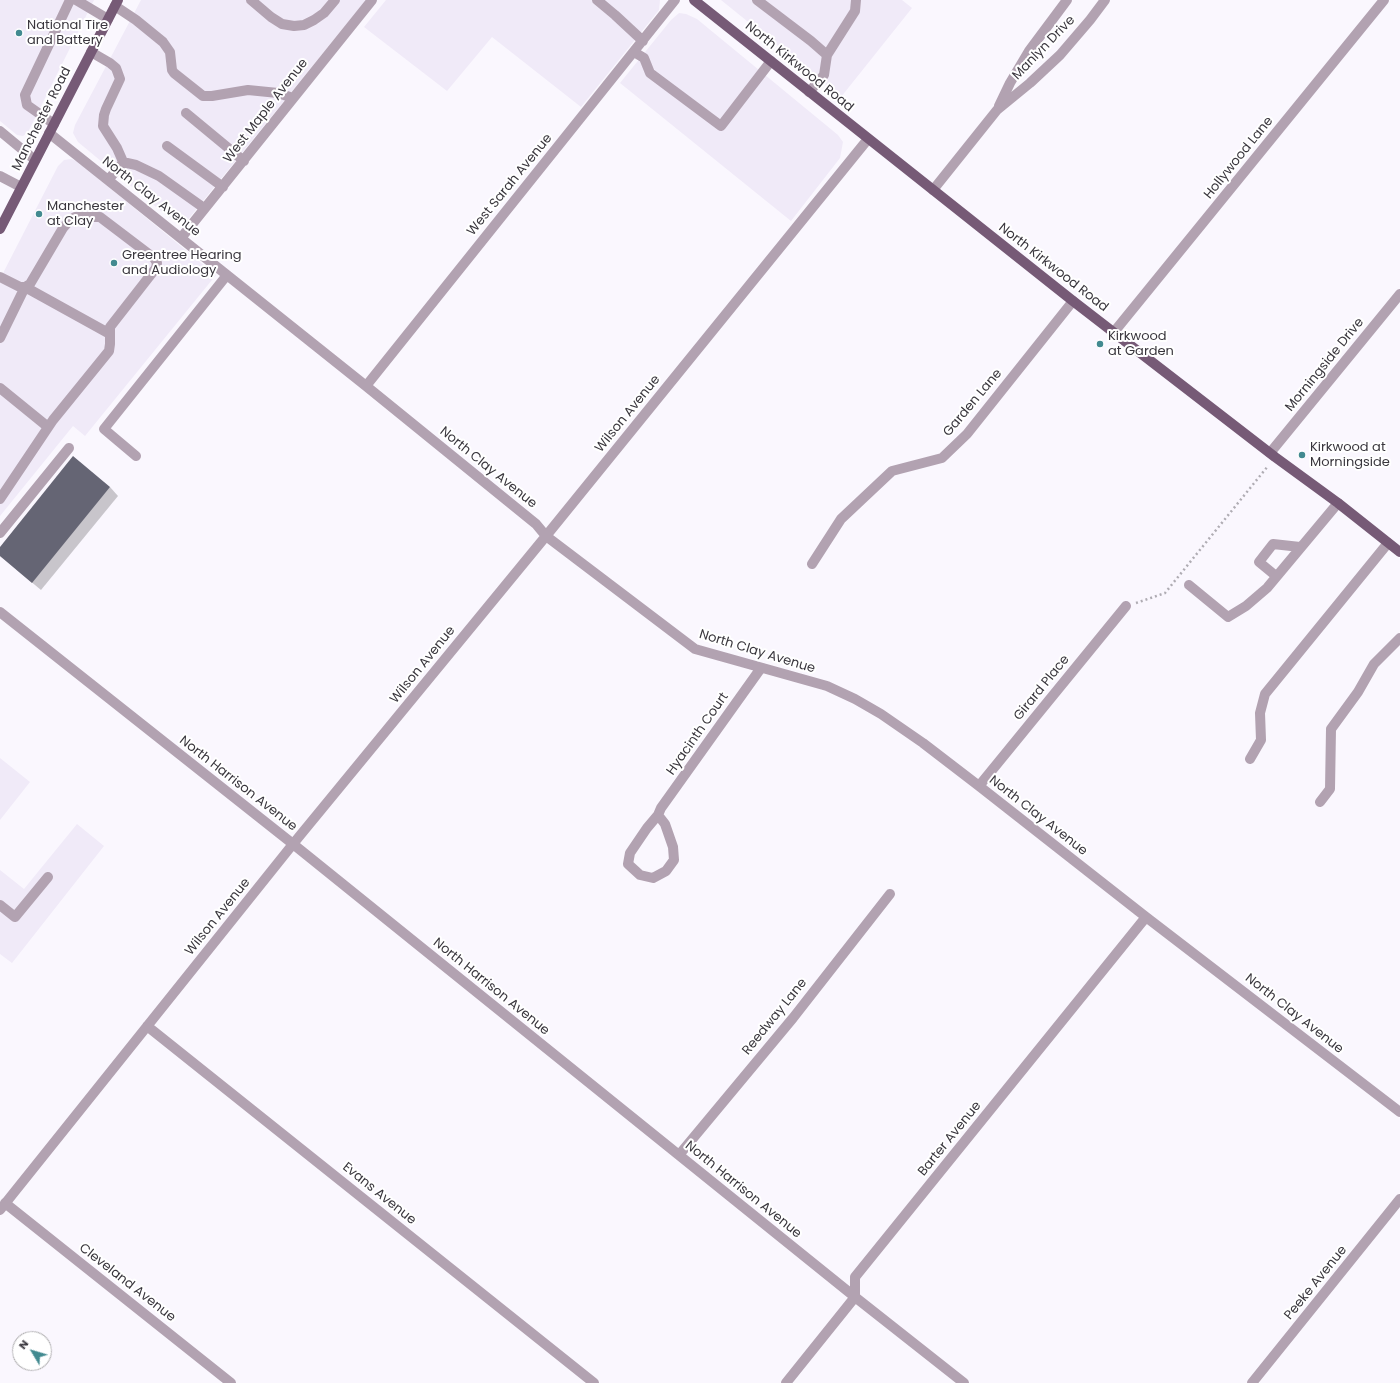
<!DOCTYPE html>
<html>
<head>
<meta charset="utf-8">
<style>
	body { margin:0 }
	#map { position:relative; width:1400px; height:1383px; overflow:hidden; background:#faf7fe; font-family:Poppins,sans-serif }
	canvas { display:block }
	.north { position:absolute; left:12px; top:1331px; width:40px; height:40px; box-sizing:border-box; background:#fff; border:1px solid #b0afb1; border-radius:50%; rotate:308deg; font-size:11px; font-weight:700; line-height:16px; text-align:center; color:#39363d }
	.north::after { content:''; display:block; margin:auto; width:14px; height:18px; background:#428a90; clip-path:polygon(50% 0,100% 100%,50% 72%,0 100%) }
</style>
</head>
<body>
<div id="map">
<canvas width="1400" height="1383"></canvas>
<div class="north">N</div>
</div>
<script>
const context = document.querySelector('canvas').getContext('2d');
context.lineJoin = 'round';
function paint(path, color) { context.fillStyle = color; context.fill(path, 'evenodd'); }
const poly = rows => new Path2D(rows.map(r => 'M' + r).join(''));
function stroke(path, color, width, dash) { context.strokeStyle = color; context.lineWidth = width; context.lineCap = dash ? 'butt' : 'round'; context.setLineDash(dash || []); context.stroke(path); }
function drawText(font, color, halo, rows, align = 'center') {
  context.font = font + ' Poppins,sans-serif'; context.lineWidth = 4; context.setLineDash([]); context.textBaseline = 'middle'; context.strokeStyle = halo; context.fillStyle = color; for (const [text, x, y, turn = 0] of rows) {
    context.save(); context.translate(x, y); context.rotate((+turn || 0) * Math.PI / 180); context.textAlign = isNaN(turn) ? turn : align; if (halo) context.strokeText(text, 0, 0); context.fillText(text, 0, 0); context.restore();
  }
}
const built = poly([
	[0,0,94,0,28,132,23,136,17,135,0,121],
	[141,0,366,0,190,217,184,223,176,221,167,216,78,142,73,133,75,125],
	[386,0,660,0,659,10,581,107,492,37,447,91,364,27],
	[721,0,902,0,912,8,841,97],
	[679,13,686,14,697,19,838,135,843,142,840,158,791,221,620,83,671,20],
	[71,159,77,161,216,275,85,436,73,426,0,516,0,279,58,166,64,160],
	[0,758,30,782,0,820],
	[77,824,104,846,12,963,0,954,0,870,24,889]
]);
const shadow = poly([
	[110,487,118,496,41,590,0,556,0,549]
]);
const building = poly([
	[73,456,110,487,32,583,0,556,0,547]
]);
const path = poly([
	[1136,603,1165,593,1268,466]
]);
const minor = poly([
	[76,0,108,19],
	[251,0,271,17,282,24,294,26,304,25,314,20,324,13,335,0],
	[597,0,615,15,643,41],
	[757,0,811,41,827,55],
	[115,6,136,20,163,42,170,52,172,70,174,73,203,96,212,96,248,90,278,93,293,98],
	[91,52,110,63,116,68,120,79,106,109,104,115,103,126,117,148,124,164],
	[634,52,644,58,650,73,721,126,771,61],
	[809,92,824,75,827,55,855,11,856,0],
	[999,106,1010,83,1029,51,1067,0],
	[186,113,244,161],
	[54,124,27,105,25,95,70,0],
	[0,131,35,160],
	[49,133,366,386,536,524,546,536,695,649,827,686,855,699,881,714,923,743,979,786,1146,917,1400,1112],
	[167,146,223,187],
	[0,176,21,187],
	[108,180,121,165,127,163,136,165,159,176,204,208],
	[933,190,997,110,1030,83,1060,55,1090,20,1105,0],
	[181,238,372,0],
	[0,277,20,287,25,287,30,284,63,228,70,220,75,217,100,217,154,258,157,263,156,268,110,327,110,344,109,351,53,420,0,499],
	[1114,332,1384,0],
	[0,338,25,287,110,334],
	[366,386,675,0],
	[0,388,48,427],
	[1270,453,1400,294],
	[136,456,104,429,227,275],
	[0,533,69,448],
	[812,564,841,519,892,471,942,458,967,434,1073,301],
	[1276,576,1259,562,1273,544,1300,547],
	[1189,585,1228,617,1246,606,1267,588,1338,503],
	[0,612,293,844,855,1297,964,1383],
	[1250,759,1261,740,1260,713,1265,694,1388,543],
	[979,786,1126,606],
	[1320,802,1330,789,1331,729,1358,692,1374,664,1400,638],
	[658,815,665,824,673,847,674,860,666,871,653,878,640,875,628,864,630,853,647,828,658,815,661,808,761,668],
	[0,905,15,917,48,877],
	[147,1026,594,1383],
	[679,1155,793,1018,890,894],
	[5,1203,231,1383],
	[0,1210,293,844,546,536,868,139],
	[786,1383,855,1297,855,1277,1146,917],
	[1252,1383,1400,1199]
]);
const major = poly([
	[694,0,1073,301,1275,457,1338,503,1400,552],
	[0,229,118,0]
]);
const markers = [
	[19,33,4,"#428a90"],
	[39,214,4,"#428a90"],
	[114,263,4,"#428a90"],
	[1100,344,4,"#428a90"],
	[1302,455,4,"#428a90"]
];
const poiNames = [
	["National Tire",27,26],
	["and Battery",27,41],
	["Manchester",47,207],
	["at Clay",47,222],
	["Greentree Hearing",122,256],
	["and Audiology",122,271],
	["Kirkwood",1108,337],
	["at Garden",1108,352],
	["Kirkwood at",1310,448],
	["Morningside",1310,463]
];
const streetNames = [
	["Manlyn Drive",1044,48,-46],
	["North Kirkwood Road",799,67,39],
	["West Maple Avenue",266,111,-52],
	["Manchester Road",42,119,-63],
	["Hollywood Lane",1239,158,-51],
	["West Sarah Avenue",510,185,-51],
	["North Clay Avenue",151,197,38],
	["North Kirkwood Road",1053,268,38],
	["Morningside Drive",1325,365,-51],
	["Garden Lane",973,403,-50],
	["Wilson Avenue",628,414,-51],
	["North Clay Avenue",488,468,39],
	["North Clay Avenue",757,652,17],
	["Wilson Avenue",423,665,-51],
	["Girard Place",1042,688,-51],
	["Hyacinth Court",698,734,-55],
	["North Harrison Avenue",238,784,38],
	["North Clay Avenue",1038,816,38],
	["Wilson Avenue",218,917,-51],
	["North Harrison Avenue",491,987,39],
	["North Clay Avenue",1294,1014,38],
	["Reedway Lane",775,1017,-51],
	["Barter Avenue",950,1139,-51],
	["North Harrison Avenue",743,1190,39],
	["Evans Avenue",379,1194,39],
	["Cleveland Avenue",127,1283,38],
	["Peeke Avenue",1316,1283,-51]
];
paint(built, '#f0eaf8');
paint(shadow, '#0003');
paint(building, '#656574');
stroke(path, '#afacb3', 2.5, [2, 3]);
stroke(minor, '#b2a2b1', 10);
stroke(major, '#765a76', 10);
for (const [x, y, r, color] of markers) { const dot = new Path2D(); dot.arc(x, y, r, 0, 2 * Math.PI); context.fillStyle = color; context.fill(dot); stroke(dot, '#fff', 1.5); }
drawText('13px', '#39363d', '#fff', poiNames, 'left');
drawText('13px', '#39363d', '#fff', streetNames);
</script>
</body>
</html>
